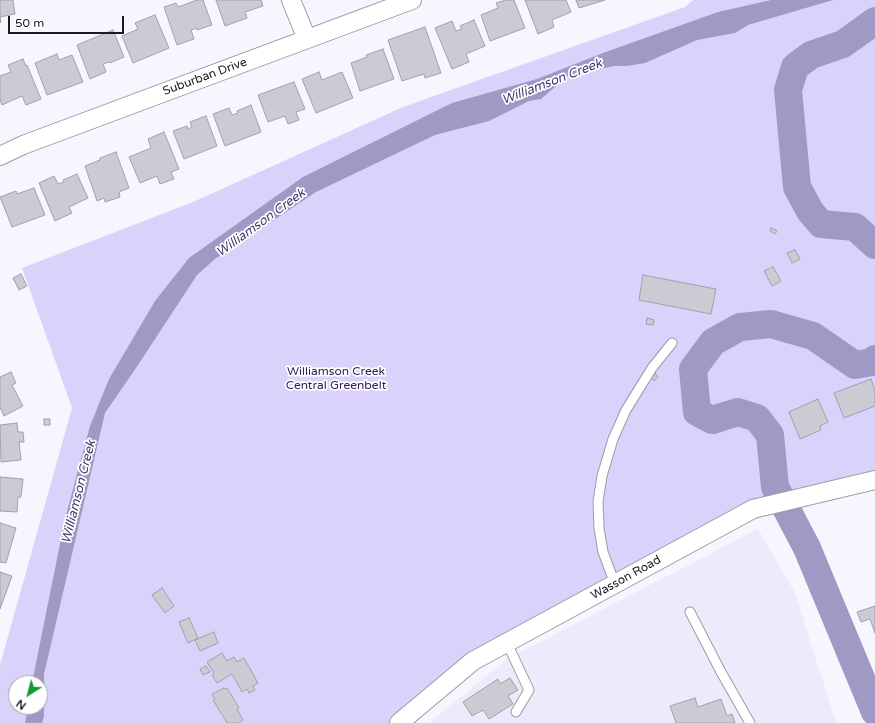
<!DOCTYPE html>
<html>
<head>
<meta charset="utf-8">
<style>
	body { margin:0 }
	#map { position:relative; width:875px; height:723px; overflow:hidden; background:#f7f5fe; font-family:"Varela Round",sans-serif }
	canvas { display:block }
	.north { position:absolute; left:8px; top:675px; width:40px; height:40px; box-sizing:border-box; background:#fff; border:1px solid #a4a3a5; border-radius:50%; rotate:216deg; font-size:11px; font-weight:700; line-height:16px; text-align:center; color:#1b1a1e }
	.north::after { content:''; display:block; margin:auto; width:14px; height:18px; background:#109930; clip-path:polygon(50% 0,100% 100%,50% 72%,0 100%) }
	.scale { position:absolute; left:8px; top:16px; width:116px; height:18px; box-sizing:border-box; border:2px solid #1b1a1e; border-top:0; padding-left:5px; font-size:12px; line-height:14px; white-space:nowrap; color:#1b1a1e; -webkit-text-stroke:3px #fff; paint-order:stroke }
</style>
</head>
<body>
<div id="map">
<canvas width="875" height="723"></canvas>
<div class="north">N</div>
<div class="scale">50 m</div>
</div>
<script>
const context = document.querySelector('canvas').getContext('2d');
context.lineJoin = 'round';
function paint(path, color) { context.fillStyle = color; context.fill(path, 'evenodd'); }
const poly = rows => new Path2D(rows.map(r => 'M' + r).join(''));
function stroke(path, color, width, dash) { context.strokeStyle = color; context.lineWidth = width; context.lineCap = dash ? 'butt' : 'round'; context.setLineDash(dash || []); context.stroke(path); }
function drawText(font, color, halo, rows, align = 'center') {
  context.font = font + ' "Varela Round",sans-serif'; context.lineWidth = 3.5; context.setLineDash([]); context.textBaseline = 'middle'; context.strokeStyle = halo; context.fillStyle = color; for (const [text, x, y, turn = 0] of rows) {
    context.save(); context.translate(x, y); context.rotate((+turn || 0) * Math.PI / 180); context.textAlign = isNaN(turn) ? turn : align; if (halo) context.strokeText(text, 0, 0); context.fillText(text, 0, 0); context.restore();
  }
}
const built = poly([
	[758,529,795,593,836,723,429,723,507,659]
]);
const green = poly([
	[693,0,875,0,875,480,753,509,473,661,399,723,0,723,0,665,72,408,22,268,193,202,403,107,685,7],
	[16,683,40,683,40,707,16,707]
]);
const water = poly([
	[771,0,833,0,748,25,735,33,697,40,645,63,627,66,614,66,568,76,541,99,529,101,489,121,435,135,316,192,215,259,197,275,136,368,105,413,44,674,44,716,42,723,25,723,28,707,40,707,40,683,32,683,65,519,90,426,109,379,155,301,189,258,303,177,452,103,537,79,603,53,718,12]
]);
const river = poly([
	[875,21,843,44,811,55,795,67,788,90,797,187,810,211,821,224,855,227,875,245],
	[875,359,872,362,855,365,813,336,771,324,740,327,713,342,693,369,697,412,712,420,738,412,757,418,770,435,775,487,807,548,875,712]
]);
const building = poly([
	[0,0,13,0,15,14,0,17,1,22,0,23,0,0],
	[197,0,203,0,212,25,197,30,197,28,191,30,194,39,177,45,164,7,176,3,178,7,197,0],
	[216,0,261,0,263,6,245,12,247,18,225,26,216,0],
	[506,0,514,0,525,28,490,41,481,15,498,8,496,3,506,0],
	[525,0,566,0,571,12,552,20,554,27,538,34,525,0],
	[576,0,605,0,579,8,576,0],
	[155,15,169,48,133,63,122,36,138,29,135,23,155,15],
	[474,20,485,46,466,54,469,62,452,69,435,28,452,21,456,31,462,29,460,26,474,20],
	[425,27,441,73,425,78,424,74,402,81,388,40,425,27],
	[113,30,124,57,110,63,109,62,103,64,106,72,90,79,77,45,113,30],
	[383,49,394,79,360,91,351,63,367,57,366,55,383,49],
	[57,54,59,60,72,55,83,82,47,95,35,63,57,54],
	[23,59,26,66,27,65,41,99,26,105,22,96,2,105,0,99,0,76,11,72,8,65,23,59],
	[319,72,322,80,342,72,353,98,316,113,302,79,319,72],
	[294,82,305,109,296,112,299,120,288,124,285,116,268,122,258,95,294,82],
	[251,105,261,132,225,146,213,114,229,108,232,115,238,113,237,111,251,105],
	[206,116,217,146,184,159,173,131,187,126,188,129,192,127,190,122,206,116],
	[164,132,179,169,171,172,174,179,160,184,157,176,140,183,129,157,151,148,148,139,164,132],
	[116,152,129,188,119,192,120,197,105,202,104,198,97,201,85,166,100,160,100,158,116,152],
	[77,174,88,198,69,207,72,213,55,221,39,183,54,176,58,184,64,182,63,180,77,174],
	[34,188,45,215,12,227,0,197,16,191,17,194,34,188],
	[771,228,777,231,775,234,770,231,771,228],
	[795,250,800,259,792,263,787,253,795,250],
	[773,267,781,281,772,286,764,271,773,267],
	[21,274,27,286,19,290,13,278,21,274],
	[643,275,716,289,711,314,639,300,643,275],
	[647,318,654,320,653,325,646,324,647,318],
	[11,372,16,383,12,385,23,406,4,416,0,407,0,377,11,372],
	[655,373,658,377,654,381,651,377,655,373],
	[871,379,875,391,875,406,844,418,834,393,871,379],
	[818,399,828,422,820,426,821,430,800,439,789,412,818,399],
	[44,419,50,419,50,425,44,425,44,419],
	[17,423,18,432,23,432,24,442,19,442,21,460,1,462,0,425,17,423],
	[0,477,23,479,21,497,18,497,17,512,0,511,0,477],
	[0,523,16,528,6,563,0,562,0,523],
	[0,572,12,576,0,609,0,572],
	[162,588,174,606,165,613,152,595,162,588],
	[875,606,875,633,870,619,861,622,857,612,875,606],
	[189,618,198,638,188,643,179,622,189,618],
	[214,632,218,643,200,651,195,640,214,632],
	[222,653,227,661,234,657,237,662,244,658,258,683,253,686,255,690,249,693,247,689,242,692,232,674,217,683,212,675,214,673,207,662,222,653],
	[206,666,210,672,203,675,200,669,206,666],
	[510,678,518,690,508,696,513,704,489,719,483,710,472,716,463,702,498,679,500,684,510,678],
	[224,688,225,689,227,688,239,708,237,709,243,720,239,723,227,723,213,700,215,699,212,694,224,688],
	[695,698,698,707,721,699,727,716,732,714,735,723,676,723,670,706,695,698]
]);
const lane = poly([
	[615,584,603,552,599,528,598,501,602,476,613,439,626,410,652,368,672,343],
	[690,612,721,672,750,723],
	[507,643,529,690,516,712]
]);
const street = poly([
	[291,0,307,39],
	[0,156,23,145,412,0],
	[399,723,473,661,753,509,875,480]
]);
const streetNames = [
	["Suburban Drive",205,77,-20],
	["Wasson Road",626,578,-29]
];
const parkNames = [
	["Williamson Creek",336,372],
	["Central Greenbelt",336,386]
];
const waterNames = [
	["Williamson Creek",552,82,-21],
	["Williamson Creek",261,223,-36],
	["Williamson Creek",79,492,-76]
];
paint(built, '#edeafb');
paint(green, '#dbd2fb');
paint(water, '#a298c4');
stroke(river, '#a298c4', 28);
paint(building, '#cdcad4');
stroke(building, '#a2a0aa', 1);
stroke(lane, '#9d9ba4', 11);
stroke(street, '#9d9ba4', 20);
stroke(lane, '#fff', 9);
stroke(street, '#fff', 18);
drawText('12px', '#1b1a1e', '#fff', streetNames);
drawText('12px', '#332157', '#fff', parkNames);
drawText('italic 13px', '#483770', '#fff', waterNames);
</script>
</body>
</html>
